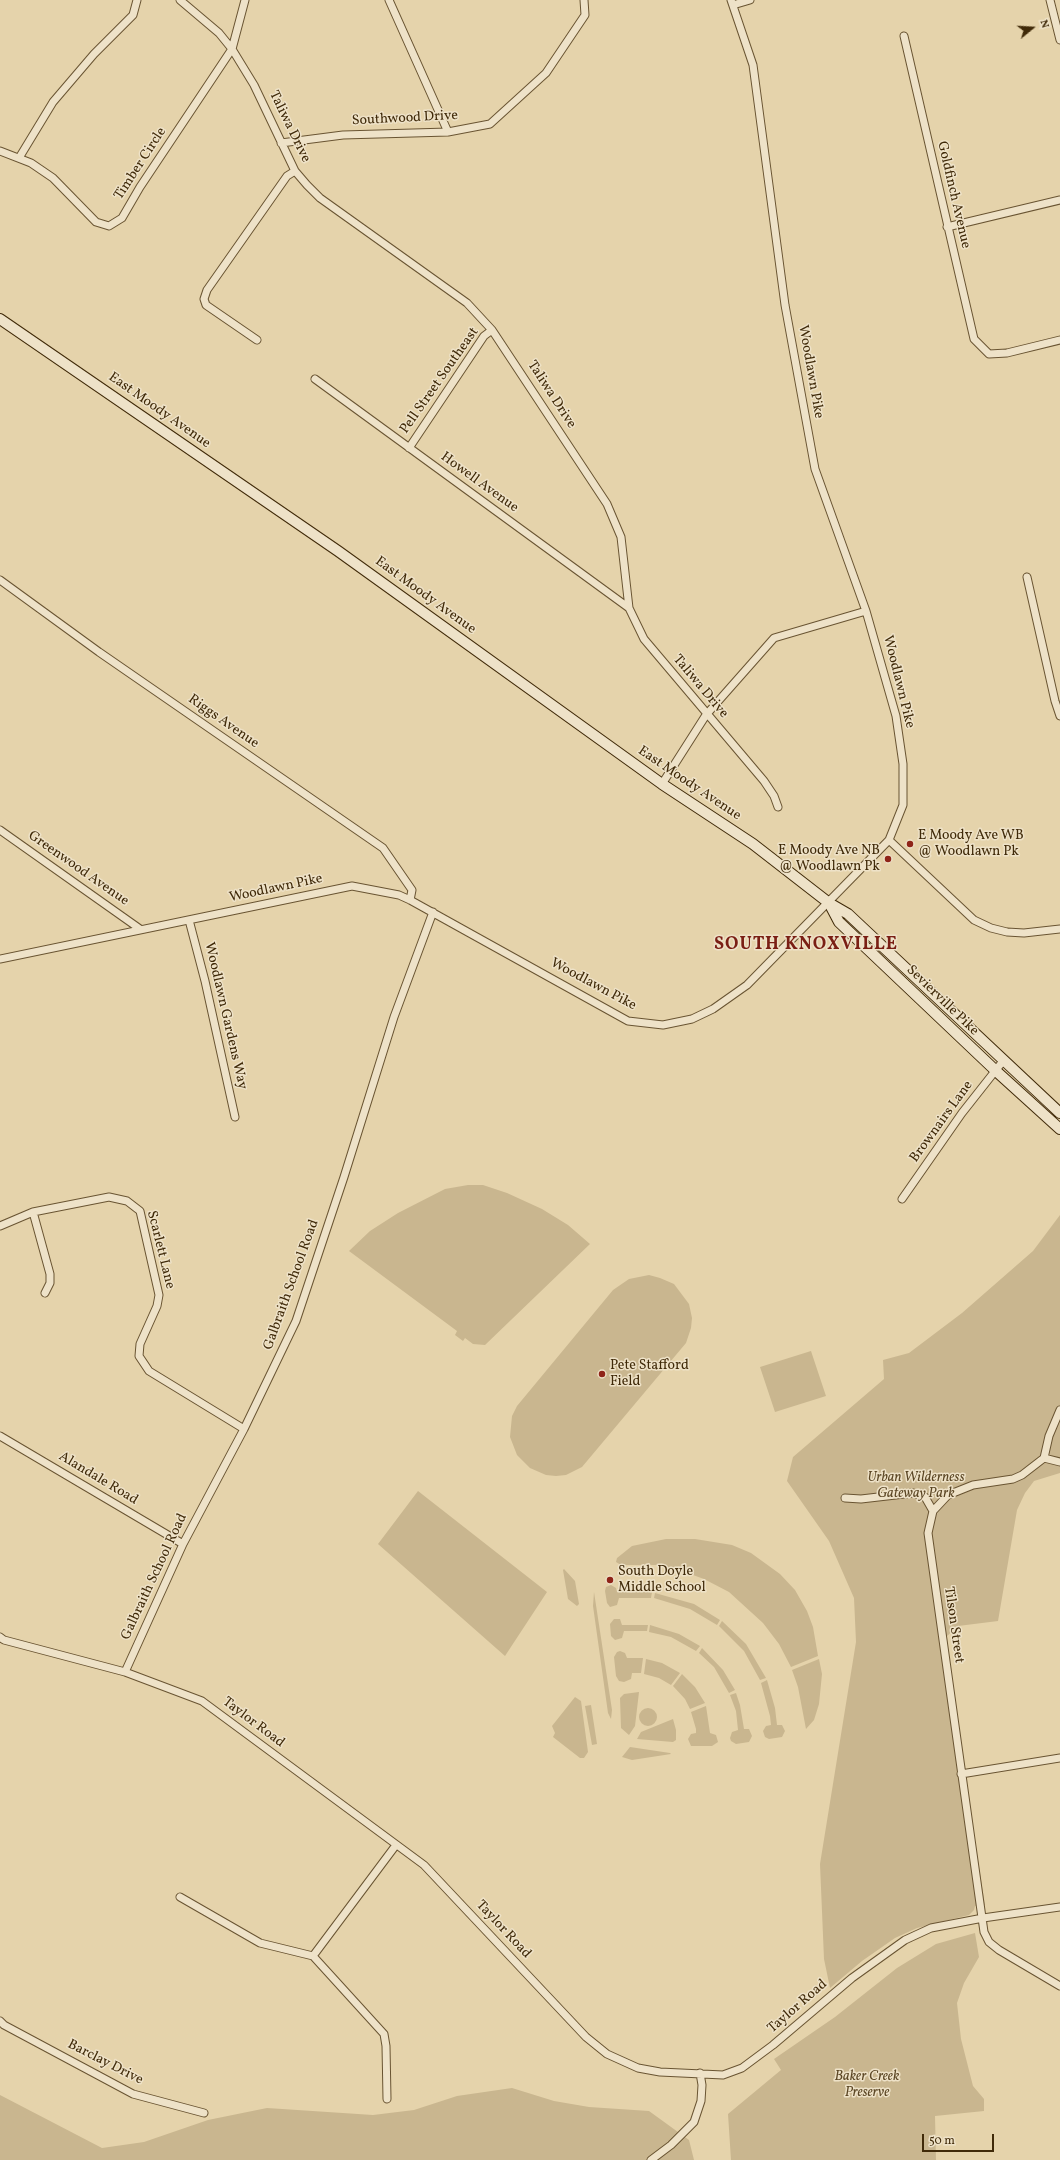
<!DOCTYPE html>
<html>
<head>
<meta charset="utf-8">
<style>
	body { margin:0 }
	#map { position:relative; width:1060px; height:2160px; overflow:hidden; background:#e5d3ab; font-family:Vollkorn,serif }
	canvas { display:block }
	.north { position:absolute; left:1012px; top:8px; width:40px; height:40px; -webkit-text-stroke:3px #eee2c8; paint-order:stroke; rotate:72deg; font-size:11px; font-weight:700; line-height:16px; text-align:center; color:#402a09 }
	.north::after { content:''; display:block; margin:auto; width:14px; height:18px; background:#402a09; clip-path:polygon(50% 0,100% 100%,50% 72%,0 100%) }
	.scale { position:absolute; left:922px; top:2134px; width:72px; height:18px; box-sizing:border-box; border:2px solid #402a09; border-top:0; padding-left:5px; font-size:12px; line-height:14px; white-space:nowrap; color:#402a09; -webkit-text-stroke:3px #eee2c8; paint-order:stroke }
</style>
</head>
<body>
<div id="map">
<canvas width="1060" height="2160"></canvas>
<div class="north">N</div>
<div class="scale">50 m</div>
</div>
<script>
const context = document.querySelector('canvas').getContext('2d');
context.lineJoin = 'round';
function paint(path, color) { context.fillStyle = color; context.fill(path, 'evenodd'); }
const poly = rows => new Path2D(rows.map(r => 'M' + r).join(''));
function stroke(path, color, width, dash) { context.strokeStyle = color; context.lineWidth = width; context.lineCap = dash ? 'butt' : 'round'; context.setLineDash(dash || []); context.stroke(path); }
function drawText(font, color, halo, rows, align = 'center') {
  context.font = font + ' Vollkorn,serif'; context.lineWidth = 3; context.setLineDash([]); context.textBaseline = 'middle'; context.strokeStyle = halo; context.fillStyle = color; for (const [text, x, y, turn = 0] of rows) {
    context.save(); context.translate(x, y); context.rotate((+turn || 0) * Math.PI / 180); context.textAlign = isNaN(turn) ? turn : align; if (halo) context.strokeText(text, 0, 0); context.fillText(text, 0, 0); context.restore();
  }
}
const green = poly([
	[468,1185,483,1185,507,1193,542,1209,568,1225,590,1244,485,1345,473,1344,465,1338,463,1341,455,1335,457,1331,349,1251,370,1231,398,1213,445,1189],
	[1060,1215,1060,1473,1034,1481,1025,1493,1017,1510,998,1621,958,1626,946,1637,962,1759,985,1905,975,1906,974,1910,969,1915,917,1928,895,1938,862,1961,830,1988,824,1959,820,1864,856,1642,854,1598,829,1541,787,1481,793,1457,884,1379,883,1360,909,1353,962,1313,1033,1251],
	[649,1275,660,1278,674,1284,689,1304,692,1318,691,1328,686,1343,582,1467,566,1475,556,1476,546,1475,530,1468,517,1455,510,1437,512,1416,517,1406,613,1290,629,1279],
	[811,1351,826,1396,775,1412,760,1367],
	[418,1491,547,1592,505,1656,378,1544],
	[666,1539,695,1539,732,1545,751,1553,780,1574,795,1590,807,1611,813,1627,818,1656,791,1667,779,1644,763,1623,729,1592,704,1579,682,1571,656,1565,621,1565,616,1562,617,1558,632,1546],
	[564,1569,575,1581,579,1604,577,1606,568,1599,563,1570],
	[611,1585,616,1588,617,1592,652,1592,651,1598,619,1598,617,1605,610,1607,607,1603,605,1591,606,1587],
	[594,1592,612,1710,611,1719,608,1713,593,1606],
	[655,1593,694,1604,720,1620,717,1625,690,1609,654,1598],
	[614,1619,620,1619,622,1625,648,1625,647,1631,624,1631,622,1638,615,1640,611,1636,610,1624],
	[722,1621,746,1644,766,1678,760,1680,744,1651,719,1626],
	[650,1625,679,1634,700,1646,696,1651,671,1637,649,1632],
	[702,1648,723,1670,735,1690,729,1693,714,1667,699,1653],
	[620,1651,625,1653,627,1658,643,1658,641,1673,632,1673,631,1679,624,1682,619,1681,616,1676,614,1657,617,1652],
	[646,1659,662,1663,680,1673,671,1685,659,1678,644,1674],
	[819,1659,822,1674,819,1704,814,1720,806,1729,798,1687,792,1670],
	[682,1674,695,1687,705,1703,690,1709,685,1699,673,1686],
	[767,1680,775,1708,777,1725,782,1725,785,1731,782,1737,769,1739,765,1737,763,1731,766,1726,771,1725,770,1716,761,1683],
	[639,1692,635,1726,629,1735,621,1728,620,1698,624,1694],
	[736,1693,740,1705,744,1729,749,1729,752,1736,749,1742,736,1744,731,1741,730,1738,732,1732,738,1730,736,1711,730,1695],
	[575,1697,581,1701,588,1752,584,1758,580,1758,553,1737,555,1733,552,1726],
	[591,1705,597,1744,592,1745,585,1706],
	[706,1706,710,1733,716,1735,718,1742,712,1746,691,1746,688,1739,691,1734,696,1733,696,1729,691,1712],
	'639 1717a9 9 0 1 1 18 0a9 9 0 1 1-18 0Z',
	[673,1719,676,1730,676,1740,673,1742,637,1739,641,1732],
	[630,1747,670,1753,671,1754,632,1760,622,1757],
	[975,1933,979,1957,964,1983,957,2003,961,2039,973,2086,984,2099,984,2111,935,2116,936,2160,731,2160,728,2114,781,2070,774,2059,835,2017,897,1968,936,1944],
	[512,2088,554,2101,589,2107,649,2111,689,2140,694,2160,0,2160,0,2095,102,2148,144,2142,208,2120,267,2108,373,2115,414,2110,457,2096]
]);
const street = poly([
	[180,0,219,33,232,49,254,85,295,171,307,185,320,198,467,303,492,330,607,504,621,537,629,608,644,639,764,781,774,796,778,807],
	[389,0,448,132],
	[1050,0,1060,40],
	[733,5,750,0],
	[904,36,974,339,989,354,1007,353,1060,340],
	[281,143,343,135,448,132,490,124,546,73,585,15,584,0],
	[0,151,31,163,53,178,96,222,109,226,122,218,140,187,232,49,245,0],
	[19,158,53,102,94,54,133,15,137,0],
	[947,227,1060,200],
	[257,340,206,305,204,299,207,290,287,176,295,171],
	[315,379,629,608],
	[409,448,484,336,492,330],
	[1027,577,1055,701,1060,716],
	[0,580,99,652,383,848,412,890,410,900],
	[662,784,706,715,774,638,866,611],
	[0,830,140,929],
	[889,840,974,920,991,928,1007,932,1024,933,1060,929],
	[189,920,205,981,235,1117],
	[0,959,352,886,399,895,410,900,628,1021,663,1025,692,1019,713,1009,747,985,889,840,903,805,903,764,896,716,866,611,815,469,785,305,753,65,731,0],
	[902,1199,962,1113,1003,1061],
	[33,1212,50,1274,50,1283,45,1293],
	[0,1226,33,1212,109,1197,127,1201,140,1211,159,1295,157,1306,140,1344,139,1356,149,1371,244,1429],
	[1060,1410,1049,1436,1044,1458,1022,1475,1013,1479,973,1485,948,1495,933,1511,928,1533,984,1932,989,1942,999,1950,1060,1986],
	[0,1436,183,1544],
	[1044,1458,1060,1462],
	[845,1498,861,1499,913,1493,925,1497,933,1511],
	[0,1637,4,1640,125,1672,202,1701,424,1865,586,2037,607,2054,638,2068,660,2072,723,2075,742,2068,773,2045,852,1978,905,1940,931,1928,983,1918,1060,1907],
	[125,1672,183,1544,244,1429,296,1321,344,1177,394,1017,433,912],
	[961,1774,1060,1758],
	[180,1897,260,1943,313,1956],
	[313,1956,384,2034,386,2046,387,2099],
	[313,1956,396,1845],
	[0,2021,4,2025,133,2094,204,2113],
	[651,2160,671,2145,694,2122,701,2101,702,2085,700,2073]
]);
const secondary = poly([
	[0,319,338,551,662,784,753,844,829,903,848,914,1060,1113],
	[829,903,839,922,996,1071,1060,1129]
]);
const markers = [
	[910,844,4,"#8f2418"],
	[888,859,4,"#8f2418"],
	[602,1374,4,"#8f2418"],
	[610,1580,4,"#8f2418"]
];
const streetNames = [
	["Southwood Drive",405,119,-3],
	["Taliwa Drive",289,127,64],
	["Timber Circle",141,164,-57],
	["Goldfinch Avenue",953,195,77],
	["Woodlawn Pike",810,372,80],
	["Pell Street Southeast",440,381,-55],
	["Taliwa Drive",551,395,57],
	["East Moody Avenue",159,411,35],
	["Howell Avenue",479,483,36],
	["East Moody Avenue",425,596,36],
	["Woodlawn Pike",898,682,76],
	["Taliwa Drive",700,687,50],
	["Riggs Avenue",223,722,35],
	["East Moody Avenue",689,784,34],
	["Greenwood Avenue",78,869,35],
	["Woodlawn Pike",276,889,-12],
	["Woodlawn Pike",593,985,28],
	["Sevierville Pike",942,1001,44],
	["Woodlawn Gardens Way",225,1016,77],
	["Brownairs Lane",942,1122,-54],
	["Scarlett Lane",160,1250,76],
	["Galbraith School Road",292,1285,-70],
	["Alandale Road",98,1479,31],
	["Galbraith School Road",155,1577,-65],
	["Tilson Street",953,1625,82],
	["Taylor Road",253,1723,37],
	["Taylor Road",503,1930,47],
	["Taylor Road",798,2007,-41],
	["Barclay Drive",105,2063,27]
];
const poiNames = [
	["E Moody Ave WB",918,836],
	["@ Woodlawn Pk",918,852],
	["E Moody Ave NB",880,851,"right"],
	["@ Woodlawn Pk",880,867,"right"],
	["Pete Stafford",610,1366],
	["Field",610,1382],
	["South Doyle",618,1572],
	["Middle School",618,1588]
];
const parkNames = [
	["Urban Wilderness",916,1478],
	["Gateway Park",916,1494],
	["Baker Creek",867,2077],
	["Preserve",867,2093]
];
const districtNames = [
	["SOUTH KNOXVILLE",806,946]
];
paint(green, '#c9b68f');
stroke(street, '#695432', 9);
stroke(secondary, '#402a09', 12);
stroke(street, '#eee2c8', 7);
stroke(secondary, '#eee2c8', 10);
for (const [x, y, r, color] of markers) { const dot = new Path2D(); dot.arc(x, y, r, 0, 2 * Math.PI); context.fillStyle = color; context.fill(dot); stroke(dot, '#eee2c8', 1.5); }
drawText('14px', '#402a09', '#eee2c8', streetNames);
drawText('14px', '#402a09', '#eee2c8', poiNames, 'left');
drawText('italic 14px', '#5b4624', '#eee2c8', parkNames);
context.letterSpacing = '1px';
drawText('bold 18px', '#7a1f14', '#eee2c8', districtNames);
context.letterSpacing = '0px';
</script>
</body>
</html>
